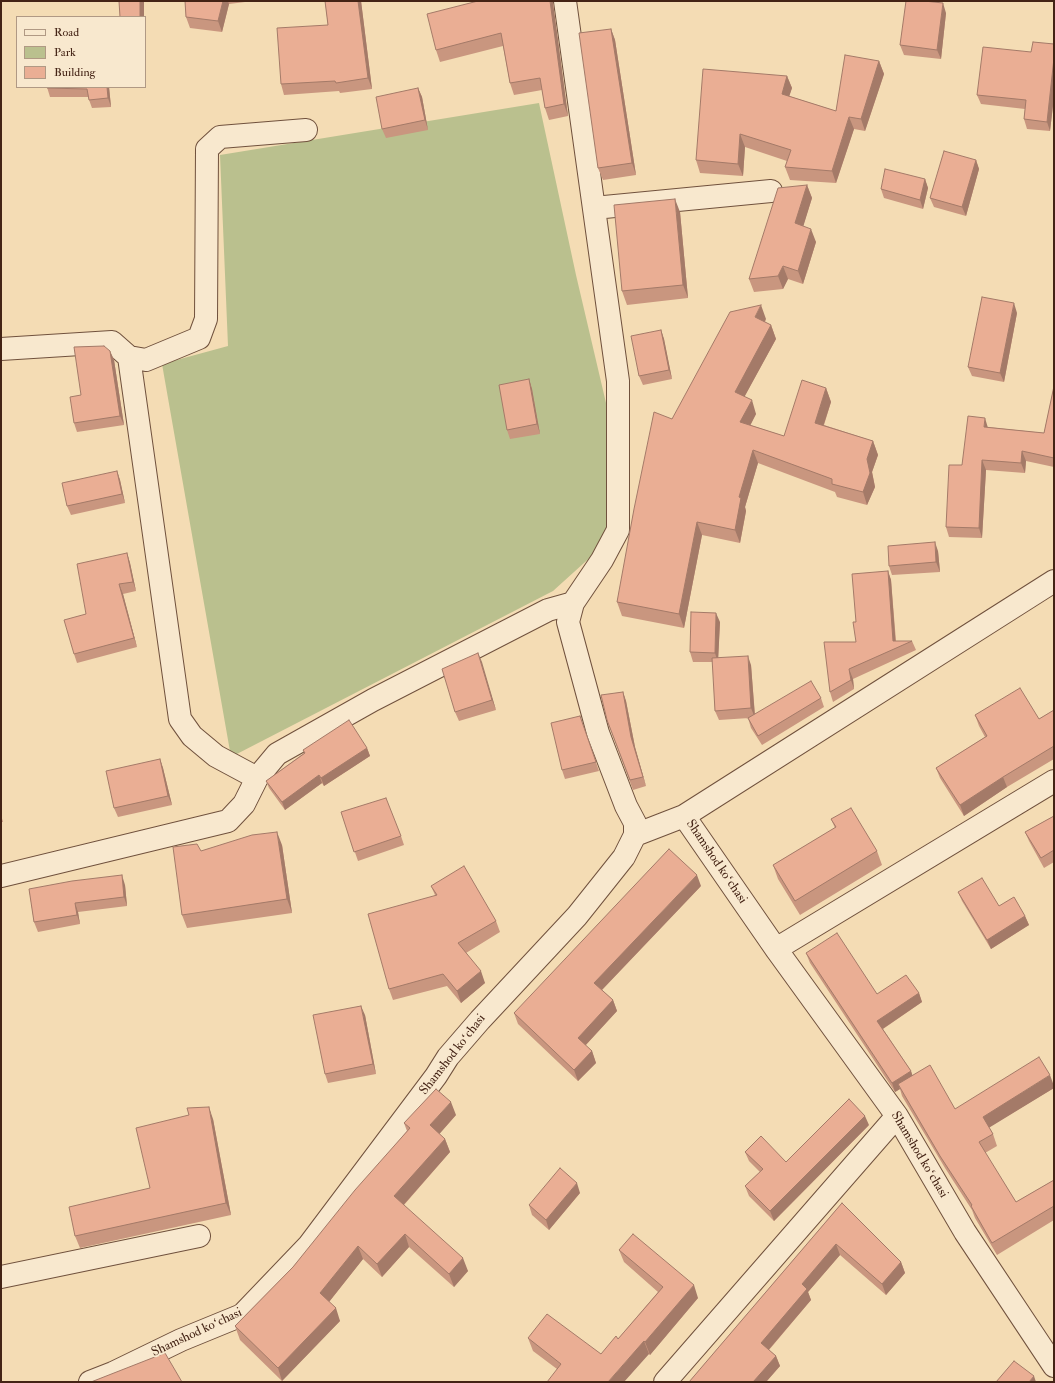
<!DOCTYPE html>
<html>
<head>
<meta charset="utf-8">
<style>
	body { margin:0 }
	#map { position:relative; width:1055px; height:1383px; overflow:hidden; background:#f4dcb4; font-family:"IM FELL Double Pica",serif }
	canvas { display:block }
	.frame { position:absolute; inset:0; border:2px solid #442315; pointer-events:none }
	.legend { position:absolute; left:16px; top:16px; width:130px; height:72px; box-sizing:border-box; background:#f8e8ce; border:1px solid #b09984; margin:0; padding:5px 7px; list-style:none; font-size:12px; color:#442315 }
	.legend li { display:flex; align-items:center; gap:8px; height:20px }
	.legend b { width:20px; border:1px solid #b09984 }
</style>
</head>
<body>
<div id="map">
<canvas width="1055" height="1383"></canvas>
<div class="frame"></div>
<ul class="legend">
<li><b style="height:5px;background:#f8e8ce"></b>Road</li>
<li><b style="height:11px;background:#bac08e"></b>Park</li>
<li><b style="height:11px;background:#eaae94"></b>Building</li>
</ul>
</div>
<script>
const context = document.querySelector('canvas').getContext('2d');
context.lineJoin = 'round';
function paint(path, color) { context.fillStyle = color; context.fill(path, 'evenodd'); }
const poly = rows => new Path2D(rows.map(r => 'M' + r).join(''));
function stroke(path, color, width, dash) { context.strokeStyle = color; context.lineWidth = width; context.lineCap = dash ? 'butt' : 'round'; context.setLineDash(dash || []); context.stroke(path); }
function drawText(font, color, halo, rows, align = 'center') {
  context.font = font + ' "IM FELL Double Pica",serif'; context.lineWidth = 4; context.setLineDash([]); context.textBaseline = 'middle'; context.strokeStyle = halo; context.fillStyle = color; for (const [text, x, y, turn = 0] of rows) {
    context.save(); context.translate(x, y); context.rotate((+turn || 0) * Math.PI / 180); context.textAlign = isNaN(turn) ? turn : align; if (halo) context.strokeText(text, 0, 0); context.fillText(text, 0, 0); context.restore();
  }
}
const green = poly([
	[539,103,576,275,606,403,609,522,595,553,553,591,231,757,162,364,228,346,220,155]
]);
const minor = poly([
	[565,1,618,381,618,530,602,560,573,603,568,622,598,733,626,806,635,823,635,835],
	[594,208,771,191],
	[1,349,112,342,129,357,146,360,199,338,206,319,207,149,220,137,306,130],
	[129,357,180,719,192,736,216,756,257,778],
	[684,816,1054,581],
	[1,876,228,821,244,804,257,778,277,754,373,700,548,610,573,603],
	[776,949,1054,781],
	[1,1277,199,1236],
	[90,1382,113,1373,181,1340,242,1315,309,1245,436,1076,448,1057,480,1020,577,916,624,857,635,835,684,816,776,949,897,1116,965,1232,1054,1366],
	[665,1382,897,1116]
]);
const wall = poly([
	[185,1,245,1,245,2,229,4,222,32,190,28,186,17],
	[325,1,361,1,372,89,340,93,339,91,284,95,281,84,328,25],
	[553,3,568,116,549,120,545,108,542,90,514,95,510,83,503,46,440,62,436,50],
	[946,13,941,59,904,55,900,45],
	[611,29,615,40,636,175,603,180,598,168],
	[1054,44,1054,97,1050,131,1027,129,1024,119,1025,109,981,104,977,95,1031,52],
	[879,61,884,74,865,131,854,129,836,183,790,180,785,167,787,161,745,147,743,176,700,173,696,160,787,76,792,88,789,96,836,111],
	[47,87,109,87,111,107,92,108,88,97,50,97],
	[418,88,422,97,428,130,386,138,382,129],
	[976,160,979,169,966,216,934,207,930,198],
	[925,179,928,188,923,209,884,198,881,189],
	[807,185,812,198,803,226,816,242,803,284,788,279,783,289,754,292,749,279],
	[680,212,688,298,627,305,622,291],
	[1017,313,1004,382,972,376,968,367],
	[766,319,765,322,771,325,776,339,744,397,756,414,750,425,784,436,826,388,831,402,824,425,873,441,878,455,872,472,875,487,867,505,837,497,835,492,758,463,745,507,746,511,740,543,702,535,684,628,622,616,617,602,672,419],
	[661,330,664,339,672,379,643,385,639,376],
	[110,351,114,360,124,425,77,432,74,423,81,395],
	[529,379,532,389,540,434,510,439,507,430],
	[1054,386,1054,467,1026,461,1025,473,986,470,982,538,949,537,946,527,962,465,988,427,1044,433],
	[117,471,120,480,125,503,71,515,67,506],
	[938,551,940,572,892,575,889,566],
	[127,553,130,563,136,591,123,594,137,647,77,663,74,654,86,614],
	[888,571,891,580,896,641,912,641,916,650,853,679,854,689,833,702,830,692,856,642,856,622],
	[720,622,718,658,751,665,755,715,821,698,824,707,762,745,751,728,748,718,749,718,719,720,715,711,713,662,693,662,690,652],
	[478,653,496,710,459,721,455,712],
	[623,692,626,701,635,747,646,786,633,790,607,720],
	[1054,710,1054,759,1007,787,964,816,940,778,936,768,985,737,979,726,975,715,1039,719],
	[580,716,599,771,565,779,562,770],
	[367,748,370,756,324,786,322,783,285,810,269,788,266,781,304,753,303,750],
	[160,759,163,768,172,805,118,817,114,808],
	[341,812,401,836,404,845,358,861],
	[1,815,3,822,1,822],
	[1054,816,1054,862,1044,868,1029,841,1025,832],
	[831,819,877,851,882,865,800,915,778,879,773,865,835,828],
	[282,845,292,913,187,928,182,915,201,851],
	[125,885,127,906,78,912,80,924,38,932,34,922,29,889],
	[431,886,496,921,500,932,466,953,485,983,461,1003,447,986,393,1000,389,989,435,895],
	[701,886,602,990,613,1000,617,1011,585,1046,592,1051,596,1063,578,1081,518,1024,514,1013],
	[958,892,999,906,1025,916,1029,925,991,949,962,901],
	[806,953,877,994,919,993,922,1002,883,1029,911,1071,912,1075,955,1109,1054,1086,1054,1088,989,1127,993,1134,997,1146,985,1153,1016,1202,1054,1180,1054,1220,997,1255,975,1218,972,1210,945,1168,902,1096,900,1089,895,1092,810,963],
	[365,1015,376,1074,328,1083,325,1074],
	[456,1115,439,1134,445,1139,450,1152,404,1205,468,1271,454,1287,409,1247,382,1277,363,1259,329,1302,340,1321,282,1381,240,1340,235,1326,293,1267,407,1131,404,1123],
	[213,1119,231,1215,80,1248,75,1236,150,1188],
	[869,1125,774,1221,749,1196,745,1186,760,1172,749,1161,745,1152,786,1162],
	[580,1193,549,1230,532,1215,529,1205],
	[842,1203,901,1262,905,1273,886,1295,840,1255,808,1292,811,1300,769,1350,776,1356,780,1366,766,1382,689,1382],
	[619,1250,698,1298,650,1355,649,1354,557,1369,533,1351,528,1338,601,1354,618,1339,658,1292,624,1262]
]);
const shadedWall = poly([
	[140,1,144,1,144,17,140,17],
	[223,1,228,1,229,4,222,32,218,21],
	[358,1,361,1,372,89,368,78],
	[550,1,553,1,553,3,568,116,564,104],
	[943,3,946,13,941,59,937,50],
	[611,29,615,40,636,175,632,163],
	[1054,58,1054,97,1050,131,1047,122],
	[879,61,884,74,865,131,861,119],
	[787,76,792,88,786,106,782,94],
	[107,87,109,87,111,107,108,98],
	[418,88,422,97,428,130,425,120],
	[849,117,854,129,836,183,832,171],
	[740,134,745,147,743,176,738,164],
	[976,160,979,169,966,216,962,207],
	[925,179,928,188,923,209,920,200],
	[807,185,812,198,800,237,795,223],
	[675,199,680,212,688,298,683,285],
	[811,229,816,242,803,284,798,271],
	[783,266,788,279,783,289,778,276],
	[1014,303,1017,313,1004,382,1000,373],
	[761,305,766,319,760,330,755,317],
	[771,325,776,339,740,405,735,392],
	[661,330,664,339,672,379,669,370],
	[110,351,114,360,124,425,120,416],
	[529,379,532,389,540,434,537,424],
	[826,388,831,402,820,436,815,423],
	[752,400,756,414,745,436,740,422],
	[985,418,988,428,984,427],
	[873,441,878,455,872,472,875,487,867,505,863,492,867,459],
	[753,450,758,463,745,507,746,511,740,543,735,530,739,497],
	[1022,451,1026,461,1025,473,1021,463],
	[982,460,986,470,982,538,979,528],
	[117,471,120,480,125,503,122,494],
	[697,522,702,535,684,628,679,614],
	[935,542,938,551,940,572,936,562],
	[127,553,130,563,136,591,133,582],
	[888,571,891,580,896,648,893,641],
	[119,584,123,594,137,647,134,638],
	[716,613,720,622,718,663,715,653],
	[478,653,482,662,496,710,492,700],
	[748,656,751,665,755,718,751,708],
	[849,669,853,679,854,689,851,680],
	[623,692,626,701,635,747,646,786,643,777,631,737],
	[367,748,370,756,324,786,321,778],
	[160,759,163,768,172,805,168,796],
	[319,775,322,783,285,810,282,802],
	[1003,777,1007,787,964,816,960,805],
	[277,832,282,845,292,913,287,899],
	[122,875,125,885,127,906,124,897],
	[697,875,701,886,598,994,594,983],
	[75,903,78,912,80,924,77,915],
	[1025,916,1029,925,991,949,987,940],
	[481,971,485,983,461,1003,457,991],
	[919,993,922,1002,881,1030,877,1021],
	[613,1000,617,1011,582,1049,578,1038],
	[361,1006,365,1015,376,1074,373,1064],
	[592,1051,596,1063,578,1081,574,1070],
	[911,1071,914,1080,898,1084,900,1089,895,1092,892,1083],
	[1050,1075,1054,1086,1054,1088,987,1129,983,1117],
	[451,1102,456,1115,435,1139,430,1125],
	[209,1107,213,1119,231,1215,226,1203],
	[865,1116,869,1125,774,1221,770,1211],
	[445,1139,450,1152,399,1210,394,1196],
	[577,1183,580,1193,549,1230,546,1220],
	[405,1234,409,1247,382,1277,377,1264],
	[836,1244,840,1255,808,1292,811,1300,765,1354,761,1343,802,1284],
	[358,1246,363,1259,325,1307,320,1293],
	[463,1258,468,1271,454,1287,449,1274],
	[901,1262,905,1273,886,1295,882,1284],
	[694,1285,698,1298,650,1355,645,1342],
	[336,1308,340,1321,282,1381,278,1368],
	[644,1341,649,1354,624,1382,608,1382],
	[776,1356,780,1366,766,1382,753,1382],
	[1034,1376,1036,1382,1029,1382]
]);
const building = poly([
	[119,1,140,1,140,17,120,17,119,1],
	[185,1,223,1,218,21,186,17,185,1],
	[325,1,358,1,368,78,336,83,335,81,281,84,277,28,328,25,325,1],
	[478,1,550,1,564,104,545,108,540,78,510,83,501,33,436,50,427,14,478,1],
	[906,1,924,1,943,3,937,50,900,45,906,1],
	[611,29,632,163,598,168,579,33,611,29],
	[1033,42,1054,44,1054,58,1047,122,1024,119,1026,100,977,95,983,47,1031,52,1033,42],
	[845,55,879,61,861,119,849,117,832,171,785,167,791,150,740,134,738,164,696,160,703,69,787,76,782,94,836,111,845,55],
	[47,87,107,87,108,98,89,100,87,89,47,88,47,87],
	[418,88,425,120,382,129,376,97,418,88],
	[944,151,976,160,962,207,930,198,944,151],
	[885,169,925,179,920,200,881,189,885,169],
	[807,185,795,223,811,229,798,271,783,266,778,276,749,279,778,188,807,185],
	[675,199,683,285,622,291,614,205,675,199],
	[982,297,1014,303,1000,373,968,367,982,297],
	[761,305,755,317,771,325,735,392,752,400,740,422,784,436,802,380,826,388,815,423,873,441,867,459,870,473,863,492,832,484,832,479,753,450,739,497,741,498,735,530,697,522,679,614,617,602,634,509,654,412,672,419,730,312,761,305],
	[661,330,669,370,639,376,631,336,661,330],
	[104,346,110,351,120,416,74,423,70,397,81,395,74,347,104,346],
	[529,379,537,424,507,430,499,385,529,379],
	[1054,386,1054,458,1022,451,1021,463,982,460,979,528,946,527,949,465,962,465,968,416,985,418,984,427,1044,433,1054,386],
	[117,471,122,494,67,506,62,483,117,471],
	[935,542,936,562,889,566,888,546,935,542],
	[127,553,133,582,119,584,134,638,74,654,64,620,86,614,77,564,127,553],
	[888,571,893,641,912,641,849,669,851,680,830,692,824,642,856,642,853,622,856,622,852,574,888,571],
	[691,612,716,613,715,653,690,652,691,612],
	[478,653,492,700,455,712,442,669,478,653],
	[748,656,751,708,715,711,712,658,748,656],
	[811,681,821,698,758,736,748,718,811,681],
	[1020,688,1039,719,1054,710,1054,746,1003,777,960,805,936,768,987,736,975,715,1020,688],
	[623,692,631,737,643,777,630,780,607,720,601,695,623,692],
	[580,716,596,762,562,770,551,723,580,716],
	[349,720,367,748,321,778,319,775,282,802,266,781,305,753,303,750,349,720],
	[160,759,168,796,114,808,106,771,160,759],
	[386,798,401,836,354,852,341,812,386,798],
	[851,808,877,851,795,901,773,865,836,827,831,819,851,808],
	[1054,816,1054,850,1041,858,1025,832,1054,816],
	[277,832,287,899,182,915,173,847,197,844,201,851,252,835,277,832],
	[669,849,697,875,594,983,613,1000,578,1038,592,1051,574,1070,514,1013,669,849],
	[464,866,496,921,458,943,481,971,457,991,443,974,389,989,368,914,437,895,431,886,464,866],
	[122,875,124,897,75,903,77,915,34,922,29,889,72,881,122,875],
	[982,878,999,906,1014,897,1025,916,987,940,958,892,982,878],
	[837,933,877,994,906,975,919,993,877,1021,911,1071,892,1083,806,953,837,933],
	[361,1006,373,1064,325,1074,313,1015,361,1006],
	[1039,1057,1050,1075,983,1117,993,1134,979,1142,1016,1202,1054,1180,1054,1206,992,1243,971,1206,972,1205,940,1156,898,1084,930,1065,955,1109,1039,1057],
	[436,1089,451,1102,430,1125,445,1139,394,1196,463,1258,449,1274,405,1234,377,1264,358,1246,320,1293,336,1308,278,1368,235,1326,293,1267,355,1190,410,1128,404,1123,436,1089],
	[849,1099,865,1116,770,1211,745,1186,763,1169,745,1152,761,1136,786,1162,849,1099],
	[209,1107,226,1203,75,1236,69,1207,150,1188,136,1128,189,1115,187,1108,209,1107],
	[560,1168,577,1183,546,1220,529,1205,560,1168],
	[842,1203,901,1262,882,1284,836,1244,802,1284,807,1289,761,1343,776,1356,753,1382,689,1382,842,1203],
	[633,1234,694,1285,645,1342,644,1341,608,1382,547,1382,561,1364,528,1338,547,1314,601,1354,616,1336,618,1339,663,1287,619,1250,633,1234],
	[165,1353,182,1382,91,1382,165,1353],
	[1014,1361,1034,1376,1029,1382,996,1382,1014,1361]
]);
const streetNames = [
	["Shamshod koʻchasi",716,862,56],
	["Shamshod koʻchasi",453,1055,-52],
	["Shamshod koʻchasi",919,1155,59],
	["Shamshod koʻchasi",197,1333,-25]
];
paint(green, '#bac08e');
stroke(minor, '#70513d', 24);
stroke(minor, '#f8e8ce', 22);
paint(wall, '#c9967f');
paint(shadedWall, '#a47a68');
paint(building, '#eaae94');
stroke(building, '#a47a68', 1);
drawText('13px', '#442315', '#f8e8ce', streetNames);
</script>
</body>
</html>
